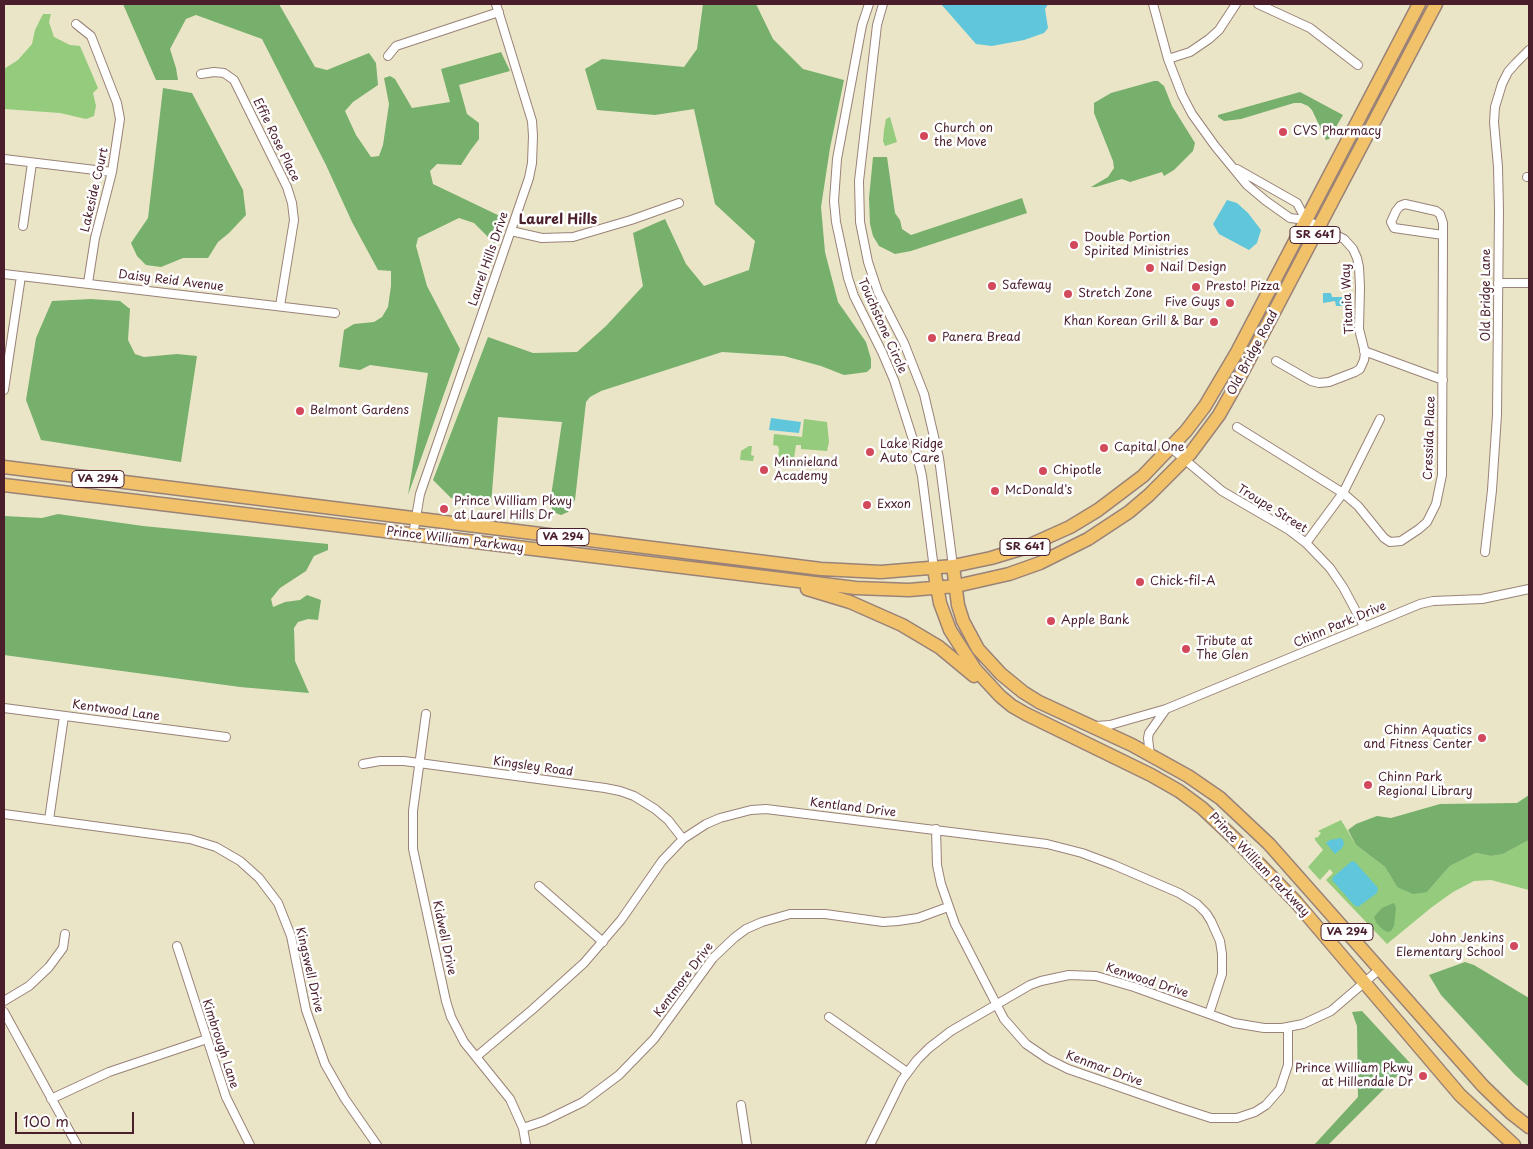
<!DOCTYPE html>
<html>
<head>
<meta charset="utf-8">
<style>
	body { margin:0 }
	#map { position:relative; width:1533px; height:1149px; overflow:hidden; background:#eae5c6; font-family:"Playpen Sans",sans-serif }
	canvas { display:block }
	.frame { position:absolute; inset:0; border:5px solid #4a1f2b; pointer-events:none }
	.scale { position:absolute; left:15px; top:1112px; width:119px; height:22px; box-sizing:border-box; border:2px solid #4a1f2b; border-top:0; padding-left:6px; font-size:15px; line-height:18px; white-space:nowrap; color:#4a1f2b; -webkit-text-stroke:4px #fff; paint-order:stroke }
</style>
</head>
<body>
<div id="map">
<canvas width="1533" height="1149"></canvas>
<div class="frame"></div>
<div class="scale">100 m</div>
</div>
<script>
const context = document.querySelector('canvas').getContext('2d');
context.lineJoin = 'round';
function paint(path, color) { context.fillStyle = color; context.fill(path, 'evenodd'); }
const poly = rows => new Path2D(rows.map(r => 'M' + r).join(''));
function stroke(path, color, width, dash) { context.strokeStyle = color; context.lineWidth = width; context.lineCap = dash ? 'butt' : 'round'; context.setLineDash(dash || []); context.stroke(path); }
function drawText(font, color, halo, rows, align = 'center') {
  context.font = font + ' "Playpen Sans",sans-serif'; context.lineWidth = 5; context.setLineDash([]); context.textBaseline = 'middle'; context.strokeStyle = halo; context.fillStyle = color; for (const [text, x, y, turn = 0] of rows) {
    context.save(); context.translate(x, y); context.rotate((+turn || 0) * Math.PI / 180); context.textAlign = isNaN(turn) ? turn : align; if (halo) context.strokeText(text, 0, 0); context.fillText(text, 0, 0); context.restore();
  }
}
const green = poly([
	[43,14,51,14,49,22,54,37,70,45,80,46,98,88,93,93,96,106,94,116,86,119,60,113,4,109,4,69,18,60,32,44,35,30],
	[890,117,897,142,885,146,883,141,884,130,886,119],
	[804,419,827,422,829,442,827,451,801,449,801,445,796,445,793,465,773,463,774,459,778,459,779,450,778,446,773,445,774,434,802,437],
	[749,446,752,446,751,455,754,456,753,461,740,460,741,451],
	[1341,820,1356,845,1385,867,1397,887,1427,892,1450,866,1476,853,1491,856,1503,854,1529,840,1529,890,1491,880,1474,881,1453,892,1432,907,1387,944,1326,880,1333,873,1330,869,1320,880,1308,867,1323,850,1315,840,1315,837,1317,838,1321,833,1318,831]
]);
const forest = poly([
	[123,4,279,4,315,67,327,70,369,53,376,63,378,85,353,102,345,111,356,135,371,157,379,156,383,145,389,104,384,78,390,76,395,79,412,108,450,102,441,69,501,52,510,71,459,85,467,114,479,123,479,139,470,151,461,165,437,164,430,171,433,184,504,218,495,244,474,223,459,218,418,238,416,246,427,286,460,349,408,495,428,373,370,365,360,370,339,367,344,330,354,324,374,322,382,317,388,307,391,286,391,271,378,270,352,222,326,165,262,39,196,15,186,19,170,49,176,68,178,80,156,80],
	[703,4,756,4,773,39,803,69,844,80,830,148,821,207,825,252,838,302,866,342,871,359,871,368,867,372,844,375,821,366,784,356,722,352,601,391,590,397,586,402,575,500,568,512,561,515,553,512,550,503,562,422,498,417,491,505,451,498,433,480,488,337,533,353,577,352,606,326,643,286,633,233,665,219,686,264,704,286,749,270,755,241,715,204,694,109,655,115,597,110,585,69,602,59,684,67,697,49],
	[1154,81,1158,81,1164,86,1172,106,1195,143,1193,151,1174,170,1164,176,1162,172,1130,182,1122,179,1096,187,1091,187,1108,177,1114,168,1113,161,1094,113,1094,103,1111,93],
	[163,88,192,93,243,190,246,215,229,233,218,242,208,258,183,258,161,267,146,265,137,256,131,243,148,218],
	[1300,92,1343,115,1329,139,1326,140,1312,110,1308,106,1301,103,1294,103,1241,119,1224,121,1218,117,1218,115],
	[873,157,887,157,895,213,900,220,902,229,911,235,1022,198,1027,213,911,251,895,254,879,246,873,236,870,224,869,198],
	[91,299,120,301,130,309,128,340,135,354,144,357,177,354,197,356,181,462,41,440,26,400,36,338,52,301],
	[58,514,143,526,328,544,328,550,314,556,306,571,280,588,271,599,273,607,285,602,300,600,307,595,321,600,318,620,308,619,298,622,294,628,295,661,309,693,240,687,4,655,4,516,42,518],
	[1529,795,1529,840,1503,854,1491,856,1476,853,1450,866,1427,892,1413,894,1397,887,1385,867,1356,845,1348,830,1356,824,1377,816,1391,818,1440,804,1517,803],
	[1394,903,1396,908,1394,926,1391,931,1387,932,1381,928,1376,922,1374,917,1382,908],
	[1465,962,1474,965,1529,998,1529,1087,1515,1075,1441,995,1429,975],
	[1362,1011,1410,1063,1328,1145,1314,1145,1358,1097,1357,1026,1352,1012]
]);
const water = poly([
	[941,4,1048,4,1045,9,1048,28,1044,33,1024,40,992,46,976,44],
	[1227,200,1237,203,1248,213,1261,230,1257,243,1249,250,1219,234,1213,224],
	[1323,293,1331,293,1332,297,1343,297,1343,306,1336,306,1335,301,1323,303],
	[771,418,801,422,799,433,769,430],
	[1341,838,1343,840,1344,844,1342,848,1335,854,1326,843,1330,840],
	[1352,861,1355,862,1378,888,1377,893,1358,907,1354,905,1332,880,1333,877]
]);
const minor = poly([
	[869,4,862,25,837,159,834,201,836,222,848,278,854,296,882,352,894,380,915,446,922,476,934,569],
	[883,4,877,25,859,181,860,222,868,262,878,292,904,343,924,394,939,458,953,566],
	[1153,4,1168,59,1182,95,1192,114,1215,146,1247,185,1266,201,1290,218,1306,220,1344,239,1353,249,1357,258,1359,267,1360,287,1359,329,1365,353,1364,360,1360,369,1355,372,1329,382,1319,383,1311,381,1276,361],
	[1258,4,1310,28,1358,65],
	[76,24,91,36,117,103,120,119,112,172,95,238,88,283],
	[388,56,396,46,499,12],
	[1168,59,1190,52,1209,39,1219,30,1236,4],
	[201,74,214,72,224,73,234,80,287,187,292,203,294,220,280,306],
	[4,159,112,172],
	[1237,169,1297,203,1306,220],
	[1527,177,1529,177],
	[1405,204,1436,211,1440,214,1443,223,1443,235,1394,228,1391,222,1396,211,1400,206,1405,204],
	[23,226,32,163],
	[511,231,542,238,573,237,631,220,679,203],
	[4,274,335,313],
	[1498,283,1529,283],
	[1364,351,1443,380],
	[4,390,21,276],
	[1237,427,1343,493,1358,506,1384,538,1390,542,1401,541,1419,529,1427,522,1436,504,1442,475,1443,235],
	[1171,448,1222,491,1289,530,1306,543,1330,568,1343,587,1364,626],
	[413,535,420,494,529,178,532,163,533,136,532,121,496,4],
	[1306,543,1343,493,1380,419],
	[1485,552,1492,490,1497,415,1499,210,1498,167,1494,122,1495,107,1502,84,1508,72,1515,64,1529,50],
	[4,708,226,737],
	[426,714,413,811,413,849,446,1001,451,1017,464,1042,510,1099,523,1128,526,1145],
	[1096,726,1110,725,1166,709,1420,604,1433,601,1482,599,1529,589],
	[1150,755,1148,738,1149,733,1166,709],
	[363,764,380,761,404,761,605,788,620,791,634,796,655,809,668,820,683,839],
	[4,814,190,839,216,847,240,861,259,878,278,903,291,936,306,1010,325,1064,345,1099,377,1145],
	[49,820,64,716],
	[936,829,937,865,941,884,955,924,1004,1019,1026,1044,1048,1059,1068,1069,1177,1107,1211,1118,1237,1118,1255,1112,1266,1105,1280,1089,1288,1065,1288,1027],
	[539,886,603,942],
	[177,946,226,1097,250,1145],
	[4,1001,29,986,49,967,63,948,65,934],
	[4,1012,77,1145],
	[829,1017,907,1072],
	[476,1057,533,1009,584,963,621,920,662,861,683,839,706,824,720,818,751,810,766,809,1047,844,1082,853,1114,865,1179,893,1197,904,1206,913,1211,921,1220,941,1222,954,1222,974,1209,1014],
	[51,1099,109,1072,207,1039],
	[741,1105,747,1145],
	[523,1128,544,1121,583,1102,619,1075,654,1039,713,958,734,938,746,929,762,922,790,914,825,914,883,922,898,921,918,918,948,907],
	[870,1145,902,1080,917,1060,929,1048,951,1031,1030,985,1041,981,1069,975,1096,976,1134,987,1234,1023,1264,1028,1282,1028,1303,1024,1331,1011,1380,969]
]);
const primary = poly([
	[953,566,991,558,1021,549,1070,527,1098,510,1143,476,1186,431,1205,406,1237,352,1419,4],
	[956,586,1009,574,1040,563,1088,539,1129,512,1149,495,1190,454,1219,415,1232,392,1436,4]
]);
const trunk = poly([
	[4,467,821,569,881,572,953,566,958,605,963,621,978,649,1001,674,1023,692,1039,702,1132,745,1188,776,1220,798,1269,844,1483,1086,1511,1113,1529,1127],
	[4,485,856,588,909,590,956,586],
	[934,569,940,603,950,630,975,669,1000,696,1012,706,1026,714,1151,775,1179,791,1202,808,1236,840,1296,902,1460,1095,1514,1145],
	[807,589,850,602,902,625,939,647,974,676]
]);
const markers = [
	[1283,132,5,"#d1495b"],
	[924,136,5,"#d1495b"],
	[1074,245,5,"#d1495b"],
	[1150,268,5,"#d1495b"],
	[992,286,5,"#d1495b"],
	[1196,287,5,"#d1495b"],
	[1068,294,5,"#d1495b"],
	[1230,303,5,"#d1495b"],
	[1214,322,5,"#d1495b"],
	[932,338,5,"#d1495b"],
	[300,411,5,"#d1495b"],
	[1104,448,5,"#d1495b"],
	[870,452,5,"#d1495b"],
	[764,470,5,"#d1495b"],
	[1043,471,5,"#d1495b"],
	[995,491,5,"#d1495b"],
	[867,505,5,"#d1495b"],
	[444,509,5,"#d1495b"],
	[1140,582,5,"#d1495b"],
	[1051,621,5,"#d1495b"],
	[1186,649,5,"#d1495b"],
	[1482,738,5,"#d1495b"],
	[1368,785,5,"#d1495b"],
	[1514,946,5,"#d1495b"],
	[1423,1076,5,"#d1495b"]
];
const shields = [
	[1315,235,50],
	[98,479,52],
	[563,537,52],
	[1025,547,50],
	[1347,932,52]
];
const shieldNames = [
	["SR 641",1315,235],
	["VA 294",98,479],
	["VA 294",563,537],
	["SR 641",1025,547],
	["VA 294",1347,932]
];
const poiNames = [
	["Church on",934,129],
	["the Move",934,143],
	["CVS Pharmacy",1293,132],
	["Double Portion",1084,238],
	["Spirited Ministries",1084,252],
	["Nail Design",1160,268],
	["Safeway",1002,286],
	["Presto! Pizza",1206,287],
	["Stretch Zone",1078,294],
	["Five Guys",1220,303,"right"],
	["Khan Korean Grill & Bar",1204,322,"right"],
	["Panera Bread",942,338],
	["Belmont Gardens",310,411],
	["Lake Ridge",880,445],
	["Auto Care",880,459],
	["Capital One",1114,448],
	["Minnieland",774,463],
	["Academy",774,477],
	["Chipotle",1053,471],
	["McDonald's",1005,491],
	["Prince William Pkwy",454,502],
	["at Laurel Hills Dr",454,516],
	["Exxon",877,505],
	["Chick-fil-A",1150,582],
	["Apple Bank",1061,621],
	["Tribute at",1196,642],
	["The Glen",1196,656],
	["Chinn Aquatics",1472,731,"right"],
	["and Fitness Center",1472,745,"right"],
	["Chinn Park",1378,778],
	["Regional Library",1378,792],
	["John Jenkins",1504,939,"right"],
	["Elementary School",1504,953,"right"],
	["Prince William Pkwy",1413,1069,"right"],
	["at Hillendale Dr",1413,1083,"right"]
];
const streetNames = [
	["Effie Rose Place",276,140,64],
	["Lakeside Court",95,190,-77],
	["Laurel Hills Drive",489,259,-71],
	["Daisy Reid Avenue",171,281,7],
	["Old Bridge Lane",1487,295,-90],
	["Titania Way",1348,299,-93],
	["Touchstone Circle",882,326,66],
	["Old Bridge Road",1253,353,-62],
	["Cressida Place",1430,438,-88],
	["Troupe Street",1272,509,32],
	["Prince William Parkway",455,540,7],
	["Chinn Park Drive",1340,625,-23],
	["Kentwood Lane",116,711,8],
	["Kingsley Road",533,767,8],
	["Kentland Drive",853,808,7],
	["Prince William Parkway",1259,865,46],
	["Kidwell Drive",444,938,78],
	["Kingswell Drive",309,970,77],
	["Kentmore Drive",684,980,-53],
	["Kenwood Drive",1147,981,18],
	["Kimbrough Lane",220,1044,72],
	["Kenmar Drive",1104,1069,20]
];
const neighbourhoodNames = [
	["Laurel Hills",558,220]
];
paint(green, '#94cb7d');
paint(forest, '#77af6c');
paint(water, '#5fc6dc');
stroke(minor, '#9a8278', 10);
stroke(primary, '#9a8278', 15);
stroke(trunk, '#9a8278', 15);
stroke(minor, '#fff', 8);
stroke(primary, '#f2c26a', 12);
stroke(trunk, '#f2c26a', 12);
for (const [x, y, r, color] of markers) { const dot = new Path2D(); dot.arc(x, y, r, 0, 2 * Math.PI); context.fillStyle = color; context.fill(dot); stroke(dot, '#fff', 2); }
for (const [x, y, w] of shields) { const box = new Path2D(); box.roundRect(x - w / 2, y - 8.5, w, 17, 4); context.fillStyle = '#fff'; context.fill(box); stroke(box, '#4a1f2b', 1); }
drawText('bold 11px', '#4a1f2b', null, shieldNames);
drawText('12px', '#4a1f2b', '#fff', poiNames, 'left');
drawText('12px', '#4a1f2b', '#fff', streetNames);
drawText('bold 14px', '#4a1f2b', '#fff', neighbourhoodNames);
</script>
</body>
</html>
